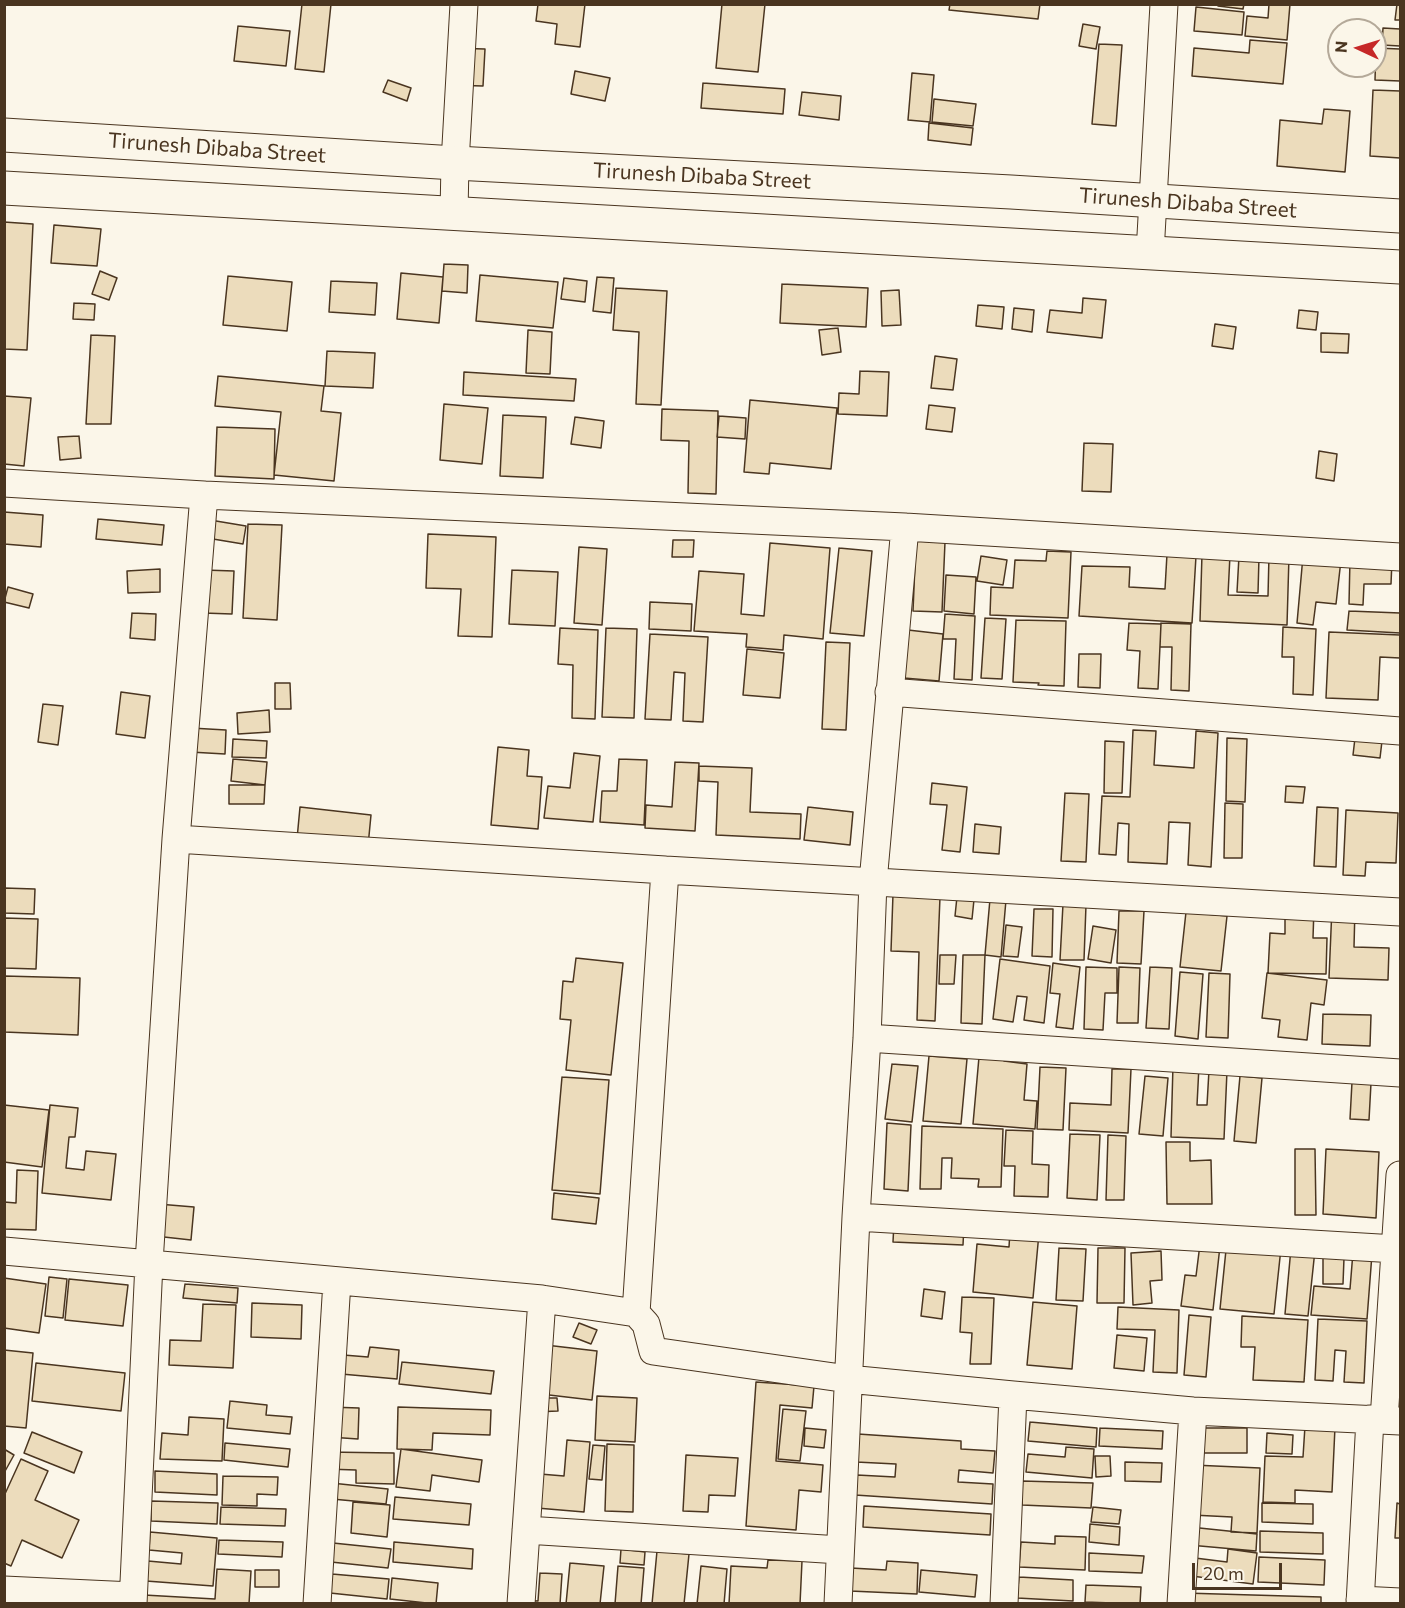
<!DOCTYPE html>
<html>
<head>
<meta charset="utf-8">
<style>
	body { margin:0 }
	#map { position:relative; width:1405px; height:1608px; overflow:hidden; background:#fbf6e9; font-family:Commissioner,sans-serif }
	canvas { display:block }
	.frame { position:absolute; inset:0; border:6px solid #4a3520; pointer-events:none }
	.north { position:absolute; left:1327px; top:18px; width:60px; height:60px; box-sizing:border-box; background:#fbf6e9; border:2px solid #b4a999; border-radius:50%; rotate:274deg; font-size:16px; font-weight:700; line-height:24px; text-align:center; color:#4a3520 }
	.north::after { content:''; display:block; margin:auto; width:21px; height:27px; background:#c62828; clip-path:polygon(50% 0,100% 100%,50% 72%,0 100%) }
	.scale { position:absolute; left:1192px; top:1563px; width:90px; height:27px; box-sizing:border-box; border:3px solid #4a3520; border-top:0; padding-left:8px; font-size:18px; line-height:21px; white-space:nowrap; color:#4a3520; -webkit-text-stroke:4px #fbf6e9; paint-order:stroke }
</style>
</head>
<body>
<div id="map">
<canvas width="1405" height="1608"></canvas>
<div class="frame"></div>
<div class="north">N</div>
<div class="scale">20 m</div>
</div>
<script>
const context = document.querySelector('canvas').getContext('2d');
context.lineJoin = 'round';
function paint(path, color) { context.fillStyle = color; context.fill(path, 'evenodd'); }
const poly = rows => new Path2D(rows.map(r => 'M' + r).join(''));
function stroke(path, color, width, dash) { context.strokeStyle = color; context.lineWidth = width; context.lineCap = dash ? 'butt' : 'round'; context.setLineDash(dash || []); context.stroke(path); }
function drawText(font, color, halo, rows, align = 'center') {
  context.font = font + ' Commissioner,sans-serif'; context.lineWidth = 4.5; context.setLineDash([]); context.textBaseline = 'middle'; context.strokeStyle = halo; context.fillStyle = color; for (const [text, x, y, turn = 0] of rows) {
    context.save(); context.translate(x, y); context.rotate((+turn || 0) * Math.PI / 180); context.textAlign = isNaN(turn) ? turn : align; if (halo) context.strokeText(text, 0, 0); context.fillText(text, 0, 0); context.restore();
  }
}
const building = poly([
	[302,4,331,4,324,72,295,69,302,4],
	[538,4,585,4,580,47,555,44,557,24,536,21,538,4],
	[722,4,765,4,758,72,716,68,722,4],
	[950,4,1040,4,1038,19,949,10,950,4],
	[1218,4,1244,4,1243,9,1218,6,1218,4],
	[1269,4,1290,4,1287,40,1245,36,1247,16,1268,18,1269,4],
	[1397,4,1400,4,1400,20,1395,20,1397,4],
	[1196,7,1244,12,1242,35,1194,31,1196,7],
	[1083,24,1100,27,1096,49,1079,46,1083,24],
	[238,26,290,31,286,66,234,61,238,26],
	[1383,28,1400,29,1400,46,1382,45,1383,28],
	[1250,40,1287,43,1283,84,1192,76,1194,48,1249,53,1250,40],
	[1099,44,1122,45,1116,126,1092,124,1099,44],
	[451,48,485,49,483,86,449,85,451,48],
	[1376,48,1400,49,1400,81,1375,80,1376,48],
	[575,71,610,78,605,101,571,94,575,71],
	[912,73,934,75,930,122,908,120,912,73],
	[388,80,411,88,407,101,383,92,388,80],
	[703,83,785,89,783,114,701,108,703,83],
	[1373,90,1400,91,1400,158,1370,156,1373,90],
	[802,92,841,96,839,120,799,115,802,92],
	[934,99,976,104,973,126,932,122,934,99],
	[1324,109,1350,111,1345,172,1277,166,1280,120,1322,124,1324,109],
	[929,123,973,128,971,145,928,140,929,123],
	[4,222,33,224,27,350,4,349,4,222],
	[54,225,101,229,97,266,51,263,54,225],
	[444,264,468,265,467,293,442,291,444,264],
	[100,271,117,278,109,300,92,294,100,271],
	[401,273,443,277,439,323,397,319,401,273],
	[480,275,558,282,553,328,476,321,480,275],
	[228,276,292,282,287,331,223,325,228,276],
	[597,277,614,278,611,313,593,311,597,277],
	[564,278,587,281,585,302,561,299,564,278],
	[331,281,377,283,375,315,329,312,331,281],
	[782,284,868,288,866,327,780,323,782,284],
	[616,288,667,291,661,405,636,404,639,332,613,330,616,288],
	[899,290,901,325,882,326,881,291,899,290],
	[1083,298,1106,300,1102,338,1047,332,1050,310,1082,313,1083,298],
	[74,303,95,304,94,320,73,319,74,303],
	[978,305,1004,307,1002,329,976,326,978,305],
	[1014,308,1034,310,1032,332,1012,329,1014,308],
	[1299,310,1318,312,1316,330,1297,328,1299,310],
	[1215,324,1236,327,1233,349,1212,346,1215,324],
	[838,328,841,352,822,355,819,330,838,328],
	[528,330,552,332,550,374,526,373,528,330],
	[1321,333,1349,334,1348,353,1321,352,1321,333],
	[91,335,115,336,111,424,86,424,91,335],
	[327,351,375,353,373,388,325,386,327,351],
	[935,356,957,359,953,390,931,388,935,356],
	[860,371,889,372,887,416,838,414,839,393,859,394,860,371],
	[464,372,576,379,574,401,463,395,464,372],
	[218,376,324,386,321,411,341,413,334,481,274,475,281,412,215,406,218,376],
	[4,396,31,398,24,466,4,464,4,396],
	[750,400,837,408,831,469,770,463,769,474,744,472,750,400],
	[444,404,488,408,482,464,440,460,444,404],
	[929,405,955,408,952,432,926,429,929,405],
	[662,409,718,411,716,494,688,493,689,441,661,440,662,409],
	[503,415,546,417,543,478,500,476,503,415],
	[719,416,746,418,745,439,717,437,719,416],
	[575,417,604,421,601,448,571,444,575,417],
	[217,427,275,429,274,479,215,476,217,427],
	[79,436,81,458,60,460,58,437,79,436],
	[1084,443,1113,444,1111,492,1082,491,1084,443],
	[1319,451,1337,454,1334,481,1316,478,1319,451],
	[4,512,43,515,41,547,4,544,4,512],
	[98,519,164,525,162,545,96,539,98,519],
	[210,520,246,526,243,544,207,538,210,520],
	[248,524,282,525,277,620,243,618,248,524],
	[428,534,496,537,492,637,458,636,461,589,426,588,428,534],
	[673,540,694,540,693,557,672,557,673,540],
	[916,541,945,542,942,612,913,611,916,541],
	[770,543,830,548,823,639,784,635,783,650,746,647,747,634,694,631,699,571,744,574,741,614,764,616,770,543],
	[579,547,607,549,602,625,574,623,579,547],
	[839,548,872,551,864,636,830,633,839,548],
	[1047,551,1071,552,1068,618,990,615,991,587,1013,588,1015,560,1046,561,1047,551],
	[1167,554,1196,556,1192,623,1079,616,1082,566,1130,567,1129,587,1165,589,1167,554],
	[1202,554,1230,555,1228,595,1268,596,1269,555,1289,556,1287,625,1200,621,1202,554],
	[981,556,1007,560,1003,585,977,581,981,556],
	[1239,556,1259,557,1258,593,1237,592,1239,556],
	[1303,556,1341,560,1336,604,1316,602,1313,625,1297,623,1303,556],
	[1350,559,1392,560,1391,584,1364,584,1363,605,1349,604,1350,559],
	[160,569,160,592,128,593,127,571,160,569],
	[204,570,234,571,232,614,203,613,204,570],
	[512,570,558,572,555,626,509,624,512,570],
	[946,575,976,577,974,614,944,611,946,575],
	[8,587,33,594,29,608,4,602,8,587],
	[650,602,692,604,691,631,649,629,650,602],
	[1349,611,1400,613,1400,633,1347,630,1349,611],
	[132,613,156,614,155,640,130,638,132,613],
	[945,614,975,616,972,680,954,679,956,639,943,639,945,614],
	[985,618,1006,619,1002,679,981,678,985,618],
	[1016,620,1066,621,1064,686,1038,685,1039,683,1013,682,1016,620],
	[1129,623,1161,624,1158,689,1138,688,1140,651,1127,650,1129,623],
	[1161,623,1191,624,1189,691,1171,690,1172,647,1160,647,1161,623],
	[1283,627,1316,629,1313,695,1293,694,1294,657,1282,657,1283,627],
	[560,628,598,630,595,719,572,718,573,665,558,664,560,628],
	[606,628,637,629,634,718,602,717,606,628],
	[908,630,943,634,939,681,904,678,908,630],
	[1329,632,1400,635,1400,658,1380,657,1378,700,1326,698,1329,632],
	[650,634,708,637,703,722,683,721,685,673,674,672,671,720,645,719,650,634],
	[826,642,850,643,846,730,822,729,826,642],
	[747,649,784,653,780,698,743,695,747,649],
	[1079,654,1101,654,1100,688,1078,687,1079,654],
	[275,683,290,683,291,709,275,709,275,683],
	[121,692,150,696,145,738,116,734,121,692],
	[43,704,63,706,58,745,38,742,43,704],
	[269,710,270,732,238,734,237,713,269,710],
	[191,728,226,730,225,754,190,752,191,728],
	[1133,730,1156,731,1154,765,1194,768,1196,731,1218,733,1211,867,1188,865,1190,823,1169,822,1167,864,1128,862,1129,824,1118,823,1116,855,1099,854,1102,796,1130,797,1133,730],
	[1227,738,1247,739,1245,802,1226,801,1227,738],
	[1355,738,1382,741,1380,758,1353,755,1355,738],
	[233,739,267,741,266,758,232,757,233,739],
	[1105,741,1124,742,1122,793,1104,793,1105,741],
	[498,747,529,750,527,776,542,777,538,829,491,825,498,747],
	[574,753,600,756,593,822,544,818,548,786,570,788,574,753],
	[233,759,267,762,265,785,231,781,233,759],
	[619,759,647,760,644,825,600,822,602,791,617,791,619,759],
	[675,762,699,763,695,831,645,828,646,805,672,807,675,762],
	[699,766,752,768,750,812,801,814,800,839,716,835,718,782,699,781,699,766],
	[932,783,967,787,960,852,942,850,947,805,930,804,932,783],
	[229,785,265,785,264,804,229,804,229,785],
	[1286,786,1305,787,1303,803,1285,802,1286,786],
	[1065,793,1089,794,1086,862,1061,861,1065,793],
	[1225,803,1243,804,1242,858,1224,858,1225,803],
	[300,807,371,815,368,846,297,839,300,807],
	[808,807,853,812,850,845,804,840,808,807],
	[1317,807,1338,808,1336,867,1314,866,1317,807],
	[1346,810,1398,813,1396,863,1366,862,1365,876,1343,875,1346,810],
	[975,824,1001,827,999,854,973,852,975,824],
	[958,887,975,890,972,919,955,916,958,887],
	[4,888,35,889,34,914,4,913,4,888],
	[893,894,940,897,935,1021,917,1020,919,952,891,951,893,894],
	[990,899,1006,900,1001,957,985,955,990,899],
	[1063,904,1086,905,1084,960,1060,960,1063,904],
	[1285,907,1314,908,1313,938,1327,938,1326,974,1268,973,1270,933,1285,934,1285,907],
	[1332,907,1355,908,1354,947,1389,948,1388,980,1329,978,1332,907],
	[1034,909,1053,909,1052,957,1032,956,1034,909],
	[1119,911,1144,911,1141,964,1117,963,1119,911],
	[1186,912,1227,916,1221,971,1180,967,1186,912],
	[4,918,38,919,36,969,4,968,4,918],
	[1006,925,1022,927,1018,957,1003,956,1006,925],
	[1093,926,1116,930,1111,963,1088,959,1093,926],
	[940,955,956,955,954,984,939,984,940,955],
	[963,955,985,955,982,1024,961,1023,963,955],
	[576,958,623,963,611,1075,566,1070,571,1020,560,1019,563,981,573,982,576,958],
	[1000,959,1050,966,1044,1023,1024,1020,1027,997,1017,996,1013,1022,993,1019,1000,959],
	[1053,963,1080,967,1073,1029,1056,1027,1060,994,1050,993,1053,963],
	[1086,967,1117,968,1117,993,1105,993,1103,1030,1084,1029,1086,967],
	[1119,967,1140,968,1138,1023,1117,1023,1119,967],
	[1150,967,1172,968,1169,1029,1146,1028,1150,967],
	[1180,972,1203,974,1198,1039,1175,1036,1180,972],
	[1209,973,1230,974,1228,1038,1206,1037,1209,973],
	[1267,973,1327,980,1324,1005,1311,1003,1307,1040,1278,1037,1280,1020,1262,1018,1267,973],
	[4,976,80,978,78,1035,4,1032,4,976],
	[1323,1014,1371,1015,1370,1046,1322,1044,1323,1014],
	[929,1056,967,1059,961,1124,923,1121,929,1056],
	[979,1057,1004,1059,1004,1061,1027,1064,1024,1100,1037,1101,1035,1129,973,1124,979,1057],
	[892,1064,918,1066,912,1122,885,1119,892,1064],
	[1173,1065,1199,1066,1197,1105,1207,1105,1209,1070,1227,1071,1224,1139,1171,1137,1173,1065],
	[1040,1067,1066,1068,1063,1130,1037,1129,1040,1067],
	[1112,1069,1131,1069,1128,1133,1069,1130,1070,1103,1111,1105,1112,1069],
	[1145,1076,1168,1078,1163,1136,1139,1134,1145,1076],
	[1240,1076,1262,1078,1256,1143,1234,1141,1240,1076],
	[562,1077,609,1080,600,1194,552,1190,562,1077],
	[1352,1082,1371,1083,1369,1120,1350,1119,1352,1082],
	[4,1105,49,1110,42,1167,4,1162,4,1105],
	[50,1105,78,1108,75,1137,69,1137,66,1168,84,1170,86,1151,116,1154,111,1200,42,1193,50,1105],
	[887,1123,911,1125,908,1191,884,1189,887,1123],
	[922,1126,1003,1129,1001,1187,978,1187,979,1179,951,1178,952,1158,942,1158,941,1189,920,1189,922,1126],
	[1006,1130,1033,1131,1032,1164,1049,1165,1048,1197,1014,1196,1015,1166,1004,1166,1006,1130],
	[1070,1134,1100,1135,1097,1200,1067,1198,1070,1134],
	[1108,1135,1126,1136,1124,1200,1106,1200,1108,1135],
	[1166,1142,1190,1142,1190,1161,1211,1160,1212,1204,1167,1204,1166,1142],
	[1295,1149,1315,1149,1316,1215,1295,1215,1295,1149],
	[1326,1149,1379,1152,1376,1218,1323,1214,1326,1149],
	[17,1170,38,1171,36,1230,4,1229,4,1202,16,1203,17,1170],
	[554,1193,599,1198,596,1224,552,1219,554,1193],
	[158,1204,194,1207,191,1240,155,1236,158,1204],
	[894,1222,964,1225,963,1245,893,1242,894,1222],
	[1010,1231,1039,1233,1033,1298,973,1292,977,1244,1009,1247,1010,1231],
	[1227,1240,1281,1248,1274,1314,1220,1309,1227,1240],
	[1200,1244,1220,1246,1213,1310,1181,1306,1185,1275,1196,1276,1200,1244],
	[1059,1248,1086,1249,1083,1301,1056,1300,1059,1248],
	[1098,1248,1125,1248,1124,1303,1097,1303,1098,1248],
	[1291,1248,1315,1250,1308,1316,1285,1314,1291,1248],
	[1161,1251,1162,1280,1150,1281,1152,1303,1133,1305,1131,1253,1161,1251],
	[1353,1252,1372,1254,1367,1319,1311,1315,1314,1286,1350,1289,1353,1252],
	[1323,1257,1344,1258,1343,1284,1323,1284,1323,1257],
	[49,1277,67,1279,63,1318,45,1316,49,1277],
	[4,1278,46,1284,39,1333,4,1328,4,1278],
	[69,1279,128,1285,123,1326,65,1320,69,1279],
	[185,1284,238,1288,237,1303,183,1298,185,1284],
	[924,1289,945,1292,942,1319,921,1316,924,1289],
	[962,1297,994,1298,991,1364,970,1364,972,1333,960,1332,962,1297],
	[1033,1302,1077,1306,1072,1369,1027,1365,1033,1302],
	[252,1303,302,1305,301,1339,251,1337,252,1303],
	[203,1304,236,1305,233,1368,169,1365,170,1340,201,1341,203,1304],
	[1118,1307,1179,1310,1177,1373,1153,1372,1155,1330,1117,1329,1118,1307],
	[1189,1315,1211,1317,1206,1377,1184,1375,1189,1315],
	[1242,1316,1308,1320,1304,1382,1253,1380,1255,1347,1241,1347,1242,1316],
	[1318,1319,1367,1321,1364,1383,1344,1382,1346,1351,1335,1350,1333,1381,1315,1380,1318,1319],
	[579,1323,597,1330,591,1344,573,1337,579,1323],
	[1117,1335,1147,1338,1144,1371,1114,1368,1117,1335],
	[537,1344,597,1351,592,1400,532,1393,537,1344],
	[370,1347,399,1350,397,1379,330,1373,331,1354,368,1357,370,1347],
	[4,1350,33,1353,26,1428,4,1426,4,1350],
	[402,1362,494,1371,491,1394,399,1384,402,1362],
	[36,1363,125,1373,121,1411,32,1401,36,1363],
	[756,1382,814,1386,812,1408,780,1405,776,1461,823,1465,821,1492,799,1490,796,1530,746,1526,756,1382],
	[597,1396,637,1398,635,1442,595,1440,597,1396],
	[534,1398,557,1398,558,1411,534,1412,534,1398],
	[230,1401,267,1405,266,1415,292,1417,290,1434,227,1428,230,1401],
	[329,1407,359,1408,358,1439,329,1437,329,1407],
	[398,1407,491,1410,490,1435,433,1433,432,1450,397,1449,398,1407],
	[783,1409,806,1411,800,1461,778,1459,783,1409],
	[189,1417,224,1419,222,1461,160,1459,162,1433,188,1435,189,1417],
	[1030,1422,1097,1428,1096,1447,1028,1441,1030,1422],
	[1305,1426,1335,1427,1332,1492,1295,1490,1295,1503,1263,1502,1265,1456,1303,1457,1305,1426],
	[805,1428,826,1430,824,1448,804,1446,805,1428],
	[1100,1428,1163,1431,1162,1449,1099,1446,1100,1428],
	[1197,1428,1247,1428,1247,1453,1196,1453,1197,1428],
	[32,1432,82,1452,74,1473,24,1453,32,1432],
	[1267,1433,1293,1435,1292,1454,1266,1453,1267,1433],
	[858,1434,961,1441,961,1449,995,1451,993,1473,959,1470,958,1482,993,1484,992,1504,855,1495,857,1475,895,1477,896,1464,856,1462,858,1434],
	[567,1440,590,1442,584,1512,525,1507,528,1473,564,1476,567,1440],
	[225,1443,290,1449,288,1467,224,1460,225,1443],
	[607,1444,634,1445,633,1512,605,1511,607,1444],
	[593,1445,605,1446,602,1480,589,1479,593,1445],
	[1066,1447,1094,1449,1092,1478,1026,1472,1028,1454,1065,1457,1066,1447],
	[4,1449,14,1455,4,1473,4,1449],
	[401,1449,482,1460,479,1482,432,1475,430,1491,396,1487,401,1449],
	[326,1452,394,1453,394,1484,356,1483,356,1470,326,1469,326,1452],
	[686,1455,738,1458,735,1496,709,1495,708,1512,683,1511,686,1455],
	[1095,1456,1110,1456,1111,1476,1096,1477,1095,1456],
	[21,1459,48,1471,35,1500,79,1520,62,1558,22,1540,11,1566,4,1563,4,1496,21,1459],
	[1125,1462,1162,1463,1161,1482,1125,1481,1125,1462],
	[1193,1465,1260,1468,1257,1533,1231,1532,1232,1517,1192,1515,1193,1465],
	[155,1471,217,1474,217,1495,155,1492,155,1471],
	[223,1476,278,1477,277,1495,257,1494,257,1506,222,1505,223,1476],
	[1022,1481,1093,1483,1091,1508,1022,1505,1022,1481],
	[322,1482,388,1489,386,1504,321,1498,322,1482],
	[395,1497,471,1504,469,1525,393,1519,395,1497],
	[151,1501,218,1503,217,1524,151,1521,151,1501],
	[353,1502,390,1505,387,1537,351,1533,353,1502],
	[1262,1503,1313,1504,1313,1524,1262,1522,1262,1503],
	[1397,1503,1400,1504,1400,1538,1395,1538,1397,1503],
	[864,1506,991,1514,990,1535,863,1527,864,1506],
	[221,1507,286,1509,285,1526,220,1524,221,1507],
	[1093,1507,1121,1510,1119,1524,1091,1522,1093,1507],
	[1090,1524,1120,1527,1119,1545,1089,1542,1090,1524],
	[1190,1527,1257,1534,1256,1551,1189,1545,1190,1527],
	[1260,1531,1323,1533,1323,1554,1260,1552,1260,1531],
	[150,1532,217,1538,213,1586,146,1581,148,1561,181,1564,182,1553,149,1550,150,1532],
	[1055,1536,1086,1537,1085,1570,1019,1567,1021,1542,1055,1544,1055,1536],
	[219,1540,283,1542,282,1557,218,1554,219,1540],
	[394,1542,473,1549,472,1569,393,1562,394,1542],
	[333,1543,391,1549,388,1568,331,1562,333,1543],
	[621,1549,645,1552,644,1565,620,1563,621,1549],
	[1228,1549,1257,1553,1253,1584,1184,1575,1187,1557,1227,1562,1228,1549],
	[657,1551,689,1554,684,1604,652,1604,657,1551],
	[1089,1553,1144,1556,1142,1573,1089,1571,1089,1553],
	[1259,1557,1325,1560,1324,1585,1258,1582,1259,1557],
	[768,1560,802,1561,800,1604,729,1604,731,1566,767,1568,768,1560],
	[887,1561,918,1563,917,1594,850,1591,851,1568,886,1570,887,1561],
	[570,1563,604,1566,600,1604,566,1604,570,1563],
	[618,1566,644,1568,641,1604,615,1604,618,1566],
	[701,1566,727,1569,724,1604,697,1604,701,1566],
	[217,1569,251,1571,249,1604,144,1604,144,1595,215,1599,217,1569],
	[255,1570,279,1570,279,1587,255,1587,255,1570],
	[921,1570,977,1575,975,1597,919,1592,921,1570],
	[540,1573,562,1574,560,1604,517,1604,517,1600,538,1601,540,1573],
	[332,1574,389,1579,387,1599,330,1593,332,1574],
	[1019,1577,1073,1580,1073,1601,1017,1598,1019,1577],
	[392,1578,438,1583,436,1604,390,1599,392,1578],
	[1086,1585,1141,1587,1140,1604,1085,1602,1086,1585],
	[1184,1593,1321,1597,1321,1604,1183,1604,1184,1593]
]);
const minor = poly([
	[454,213,455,163,464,4],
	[1150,253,1164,4],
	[4,483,204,495,905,527,1400,557],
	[889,692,1400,731],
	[176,839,665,870,1400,912],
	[867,1038,1400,1073],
	[856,1217,1396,1249],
	[4,1251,542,1299,636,1313,646,1324,653,1351,848,1379,1013,1395,1193,1411,1400,1421],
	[636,1313,665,870],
	[1384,1420,1400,1175],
	[526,1530,840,1550],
	[4,1590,133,1596],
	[1360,1600,1400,1602],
	[133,1604,149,1263,176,839,204,495],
	[317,1604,337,1281],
	[521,1604,542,1299],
	[838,1604,856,1217,867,1038,873,882,905,527],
	[1004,1604,1013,1395],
	[1181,1604,1193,1411],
	[1360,1604,1370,1419]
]);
const tertiary = poly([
	[4,135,455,163,1011,192,1400,216],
	[4,188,1400,267]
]);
const streetNames = [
	["Tirunesh Dibaba Street",217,148,4],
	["Tirunesh Dibaba Street",702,176,3],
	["Tirunesh Dibaba Street",1188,203,4]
];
paint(building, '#ecdcbc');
stroke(building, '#4a3520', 1.5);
stroke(minor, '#4a3520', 29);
stroke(tertiary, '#4a3520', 35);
stroke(minor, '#fbf6e9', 27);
stroke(tertiary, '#fbf6e9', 33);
drawText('21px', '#4a3520', '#fbf6e9', streetNames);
</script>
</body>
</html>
